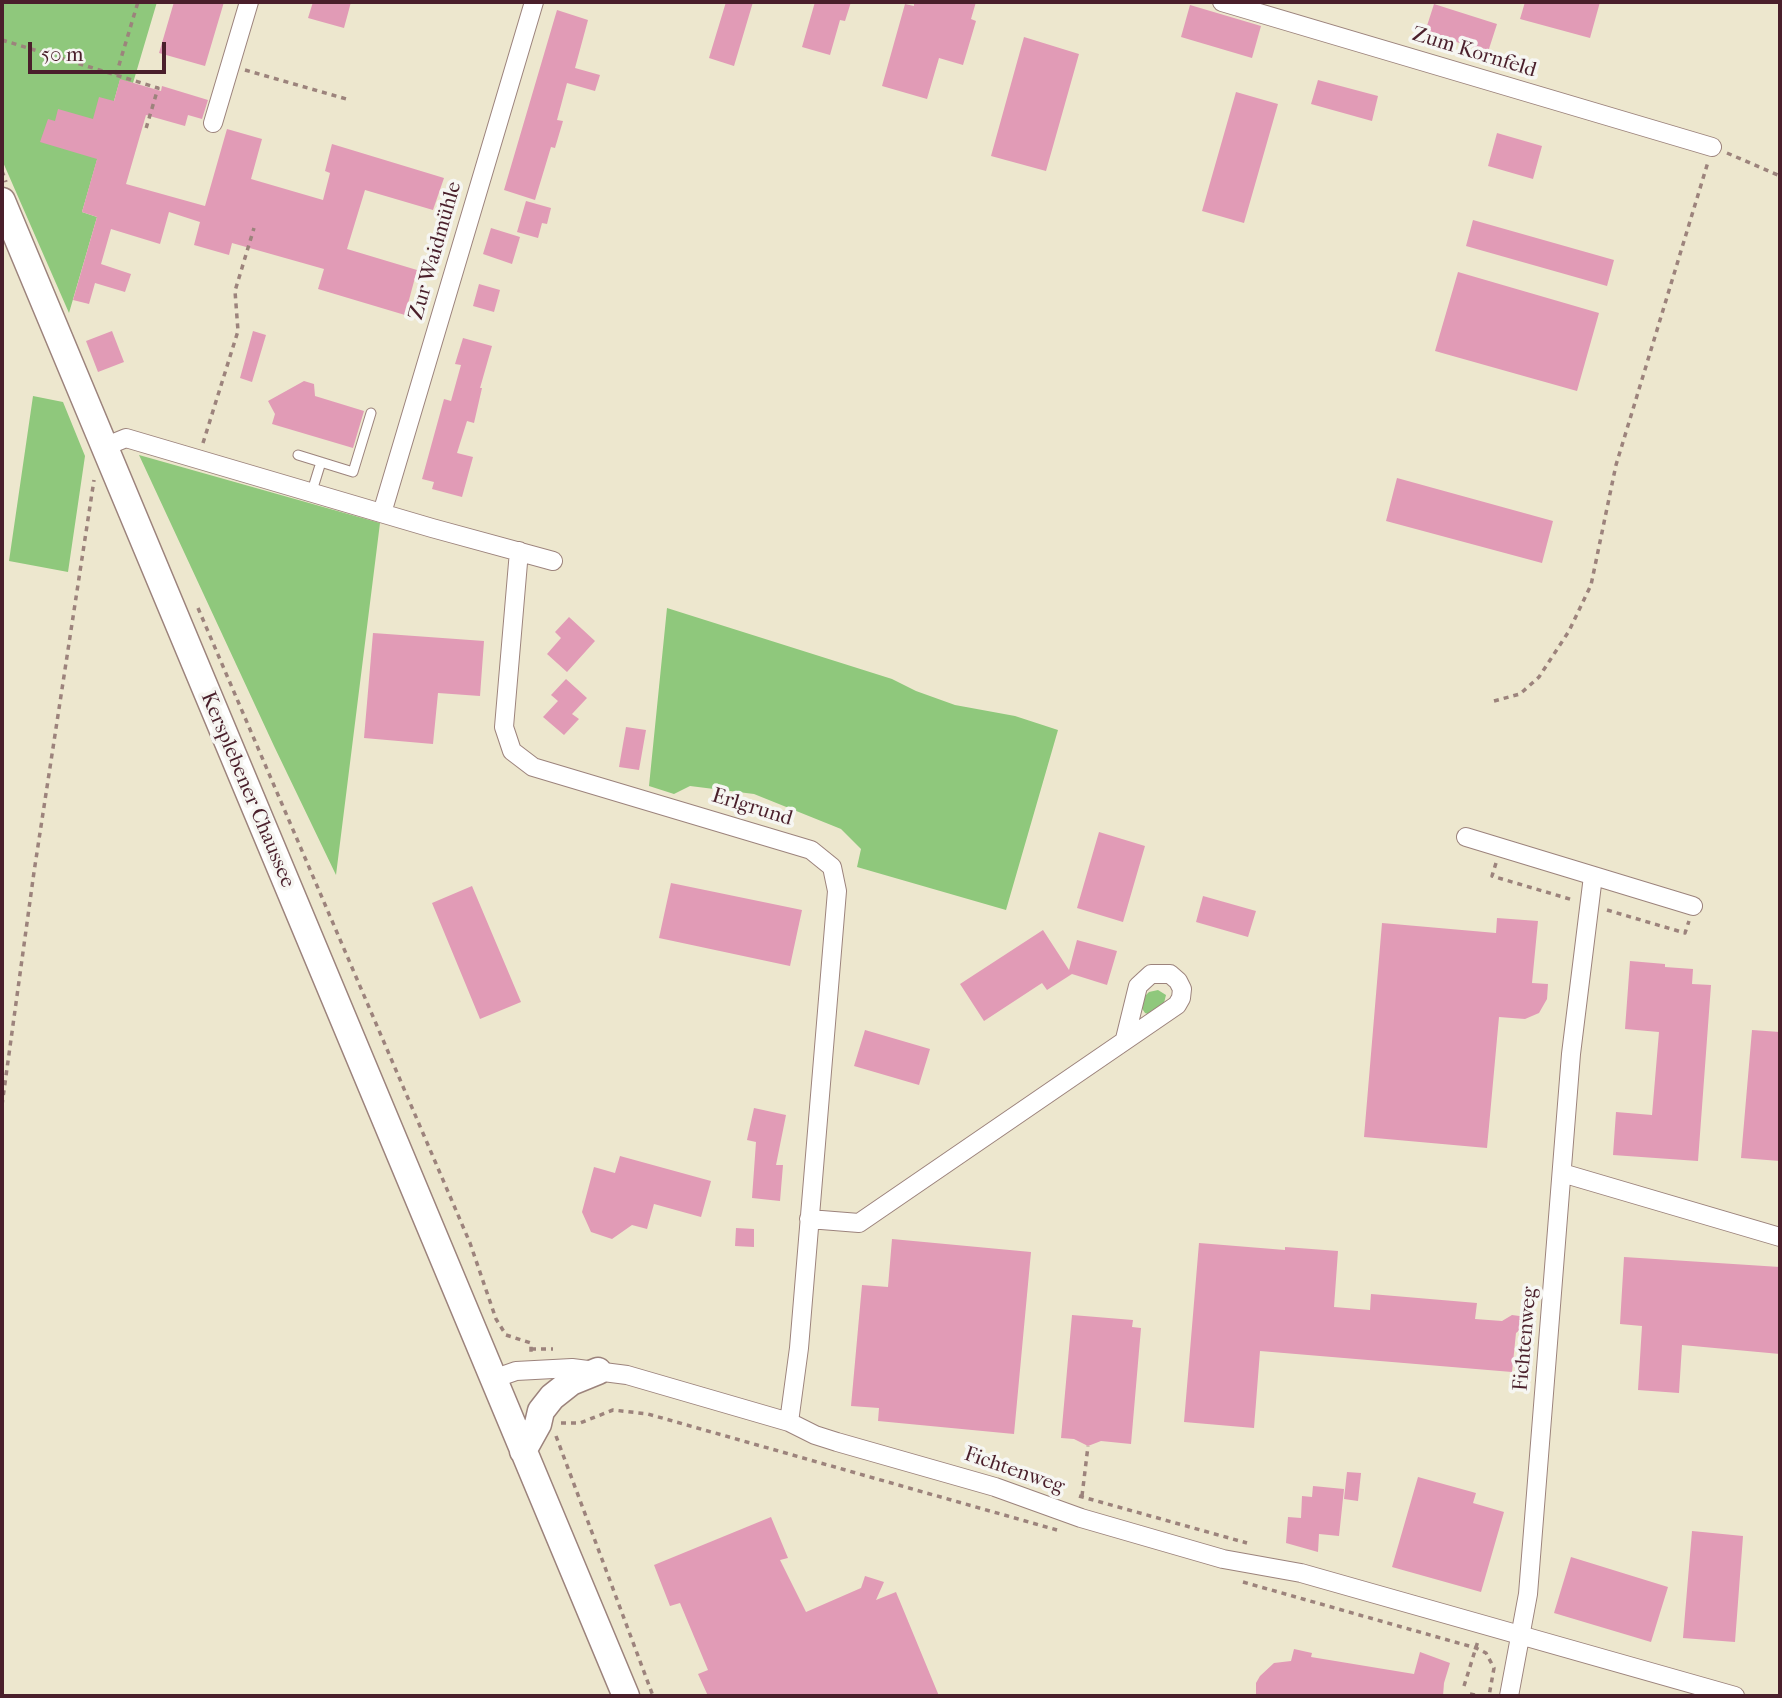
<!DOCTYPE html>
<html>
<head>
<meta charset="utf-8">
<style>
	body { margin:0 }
	#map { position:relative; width:1782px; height:1698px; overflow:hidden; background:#ede7ce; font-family:"IM FELL French Canon",serif }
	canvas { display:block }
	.frame { position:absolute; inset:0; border:4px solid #4a1f2b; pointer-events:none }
	.scale { position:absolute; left:28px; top:42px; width:138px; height:32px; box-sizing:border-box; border:4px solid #4a1f2b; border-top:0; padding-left:9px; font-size:21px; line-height:24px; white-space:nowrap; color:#4a1f2b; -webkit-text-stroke:5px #f6f6f2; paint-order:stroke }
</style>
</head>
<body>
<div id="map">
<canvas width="1782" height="1698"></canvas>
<div class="frame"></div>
<div class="scale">50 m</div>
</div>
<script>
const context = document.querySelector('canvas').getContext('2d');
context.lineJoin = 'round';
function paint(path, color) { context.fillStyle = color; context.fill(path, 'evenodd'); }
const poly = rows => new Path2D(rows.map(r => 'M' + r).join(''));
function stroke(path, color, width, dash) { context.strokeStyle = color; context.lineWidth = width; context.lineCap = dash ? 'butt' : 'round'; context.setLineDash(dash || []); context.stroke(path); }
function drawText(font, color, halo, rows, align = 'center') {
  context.font = font + ' "IM FELL French Canon",serif'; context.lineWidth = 7; context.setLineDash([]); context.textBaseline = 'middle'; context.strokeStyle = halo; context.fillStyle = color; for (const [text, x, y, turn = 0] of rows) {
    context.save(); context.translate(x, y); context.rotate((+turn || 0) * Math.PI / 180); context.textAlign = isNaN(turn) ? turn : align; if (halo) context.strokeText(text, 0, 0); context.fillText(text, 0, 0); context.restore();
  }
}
const green = poly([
	[2,2,157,2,133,83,120,80,82,212,97,217,69,313,2,160],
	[33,396,63,402,85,456,68,572,9,561],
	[139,455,380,523,336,875,274,746],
	[667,608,892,679,916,691,955,705,1015,716,1058,730,1006,910,857,867,861,849,841,829,754,794,690,786,674,794,649,786],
	[1158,990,1166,995,1164,1003,1148,1014,1145,1013,1141,1007,1145,996,1149,992]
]);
const building = poly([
	[174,2,224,2,205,66,159,53],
	[313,2,351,2,344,28,308,18],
	[726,2,753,2,734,66,709,58],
	[815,2,851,2,845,21,840,20,830,55,802,47],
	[914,2,976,2,971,19,976,21,963,65,939,58,927,99,882,86,905,4,914,6],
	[1525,2,1600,2,1590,38,1520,19],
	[1434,4,1497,24,1488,52,1425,32],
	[1190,5,1261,26,1252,58,1181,37],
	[557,10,588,20,575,68,600,75,595,91,567,83,557,120,563,121,555,148,551,147,535,200,504,190],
	[1024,37,1079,54,1046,171,991,156],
	[120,79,161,91,162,86,208,100,202,119,188,115,185,126,146,115,126,184,205,206,227,129,262,139,251,179,323,200,330,173,325,171,332,144,444,178,433,210,365,190,347,249,417,270,405,315,318,289,324,269,232,243,229,255,194,245,200,222,169,212,160,244,111,229,101,264,131,274,125,292,95,283,89,304,73,300,97,217,82,212,97,159,40,142,48,119,55,121,58,109,93,119,99,97,114,101],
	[1318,80,1378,96,1372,121,1311,104],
	[1236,92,1278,104,1244,223,1202,211],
	[1497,133,1542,146,1533,179,1488,166],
	[526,201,551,208,547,224,542,223,538,238,517,232],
	[1473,220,1614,260,1607,286,1466,246],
	[491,228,520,237,512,264,483,254],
	[1458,272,1599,313,1577,391,1435,351],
	[479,284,500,290,494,312,473,306],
	[112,331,124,362,98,372,86,341],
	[253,331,266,335,252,382,240,378],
	[463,338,492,346,480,388,482,388,474,423,467,421,457,453,473,457,462,497,432,489,434,482,422,479,444,399,451,401,461,365,455,364],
	[304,381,314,384,315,396,364,411,353,448,272,424,275,414,268,401],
	[1397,478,1553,521,1542,563,1386,521],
	[569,617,595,641,567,672,547,654,561,638,555,632],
	[373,633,484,641,480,696,438,693,433,744,364,738],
	[566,679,587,698,572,714,579,719,564,735,543,717,558,701,551,695],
	[626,727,646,730,639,770,619,767],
	[1099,832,1145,846,1123,922,1077,908],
	[671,883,802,910,790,966,659,938],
	[472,886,521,1002,480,1019,432,903],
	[1203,896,1256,911,1248,937,1196,922],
	[1497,918,1538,921,1532,983,1548,984,1547,999,1539,1013,1525,1019,1499,1017,1487,1148,1364,1137,1382,923,1496,933],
	[1043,930,1069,970,1077,940,1117,951,1107,985,1072,974,1047,990,1042,983,984,1021,960,984],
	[1630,961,1665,964,1665,967,1693,969,1692,984,1711,985,1698,1161,1613,1155,1616,1112,1652,1115,1659,1032,1625,1029],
	[865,1030,930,1049,919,1085,854,1066],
	[1752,1030,1780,1032,1780,1161,1741,1158],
	[754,1108,786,1115,776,1165,783,1165,780,1201,752,1198,756,1142,747,1140],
	[620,1156,711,1181,701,1217,654,1204,647,1229,632,1225,612,1239,591,1232,582,1212,594,1167,615,1173],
	[736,1228,754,1229,754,1247,735,1246],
	[892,1239,1031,1252,1014,1434,878,1421,879,1408,851,1406,862,1285,888,1287],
	[1199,1243,1285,1250,1285,1247,1338,1251,1334,1307,1370,1310,1371,1294,1477,1303,1475,1319,1502,1321,1512,1315,1534,1318,1516,1333,1512,1372,1260,1351,1254,1428,1184,1422],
	[1624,1257,1780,1267,1780,1354,1682,1345,1679,1393,1638,1390,1642,1326,1620,1324],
	[1072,1315,1133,1320,1132,1327,1141,1328,1131,1444,1101,1441,1088,1446,1074,1439,1061,1438],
	[1347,1472,1361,1473,1358,1501,1344,1499],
	[1418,1477,1476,1493,1473,1503,1504,1512,1481,1592,1392,1567],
	[1313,1486,1344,1489,1339,1536,1319,1534,1318,1552,1286,1543,1288,1517,1301,1518,1302,1496,1312,1497],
	[771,1517,788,1558,780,1560,806,1612,861,1588,865,1576,884,1582,876,1600,896,1592,939,1696,708,1696,698,1674,708,1670,680,1603,670,1606,654,1565],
	[1692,1531,1743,1536,1735,1642,1683,1638],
	[1571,1557,1668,1587,1651,1642,1554,1613],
	[1294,1649,1312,1653,1311,1657,1414,1674,1420,1652,1450,1663,1444,1683,1443,1696,1256,1696,1256,1683,1260,1676,1274,1663,1291,1661]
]);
const path = poly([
	[2,40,158,88,145,132],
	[245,70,350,100],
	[116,75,138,2],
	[1727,153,1780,176],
	[2,171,6,182],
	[432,253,441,255],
	[203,443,238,331,235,291,254,228],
	[198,608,470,1243,496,1319,506,1335,531,1343,531,1352],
	[1494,701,1520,694,1539,677,1569,631,1591,585,1616,465,1708,162],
	[1496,863,1492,876,1573,900],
	[1607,910,1685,933,1689,921],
	[2,1105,34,872,94,480],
	[531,1349,553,1349],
	[561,1423,580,1423,613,1410,648,1414,1057,1530],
	[556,1436,653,1696],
	[1079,1496,1247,1543],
	[1082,1496,1088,1446],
	[1243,1582,1476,1648,1486,1653,1494,1668,1489,1696],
	[1464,1686,1478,1641],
	[1470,1694,1481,1696]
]);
const service = poly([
	[298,455,353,472,371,413],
	[312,491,321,462]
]);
const minor = poly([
	[1222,2,1712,147],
	[213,123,249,2],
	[104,447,126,438,432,528,553,561],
	[382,513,534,2],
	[519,551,504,727,512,751,533,767,811,850,832,867,837,891,799,1348,789,1422],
	[1466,837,1693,906],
	[1562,1173,1780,1237],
	[809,1219,859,1223,1177,1005,1181,998,1182,989,1178,981,1170,974,1151,974,1138,986,1125,1039],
	[493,1379,516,1371,572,1368,627,1375,789,1422,815,1435,837,1442,995,1487,1081,1518,1223,1559,1301,1573,1735,1696],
	[1509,1696,1528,1594,1571,1054,1593,876]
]);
const secondary = poly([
	[2,201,626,1696],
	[523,1451,538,1424,541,1411,552,1397,571,1382,598,1371]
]);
const streetNames = [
	["Zum Kornfeld",1474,53,17],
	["Zur Waidmühle",436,251,-74],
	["Kersplebener Chaussee",247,790,67],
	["Erlgrund",752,808,17],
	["Fichtenweg",1526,1339,-85],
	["Fichtenweg",1014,1471,19]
];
paint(green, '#8fc87c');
paint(building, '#e19bb6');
stroke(service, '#9c837c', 11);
stroke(minor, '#9c837c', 20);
stroke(secondary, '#9c837c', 29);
stroke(path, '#9c837c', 3.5, [5, 5]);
stroke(service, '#fff', 9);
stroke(minor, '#fff', 18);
stroke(secondary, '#fff', 26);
drawText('21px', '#4a1f2b', '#f6f6f2', streetNames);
</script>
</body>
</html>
